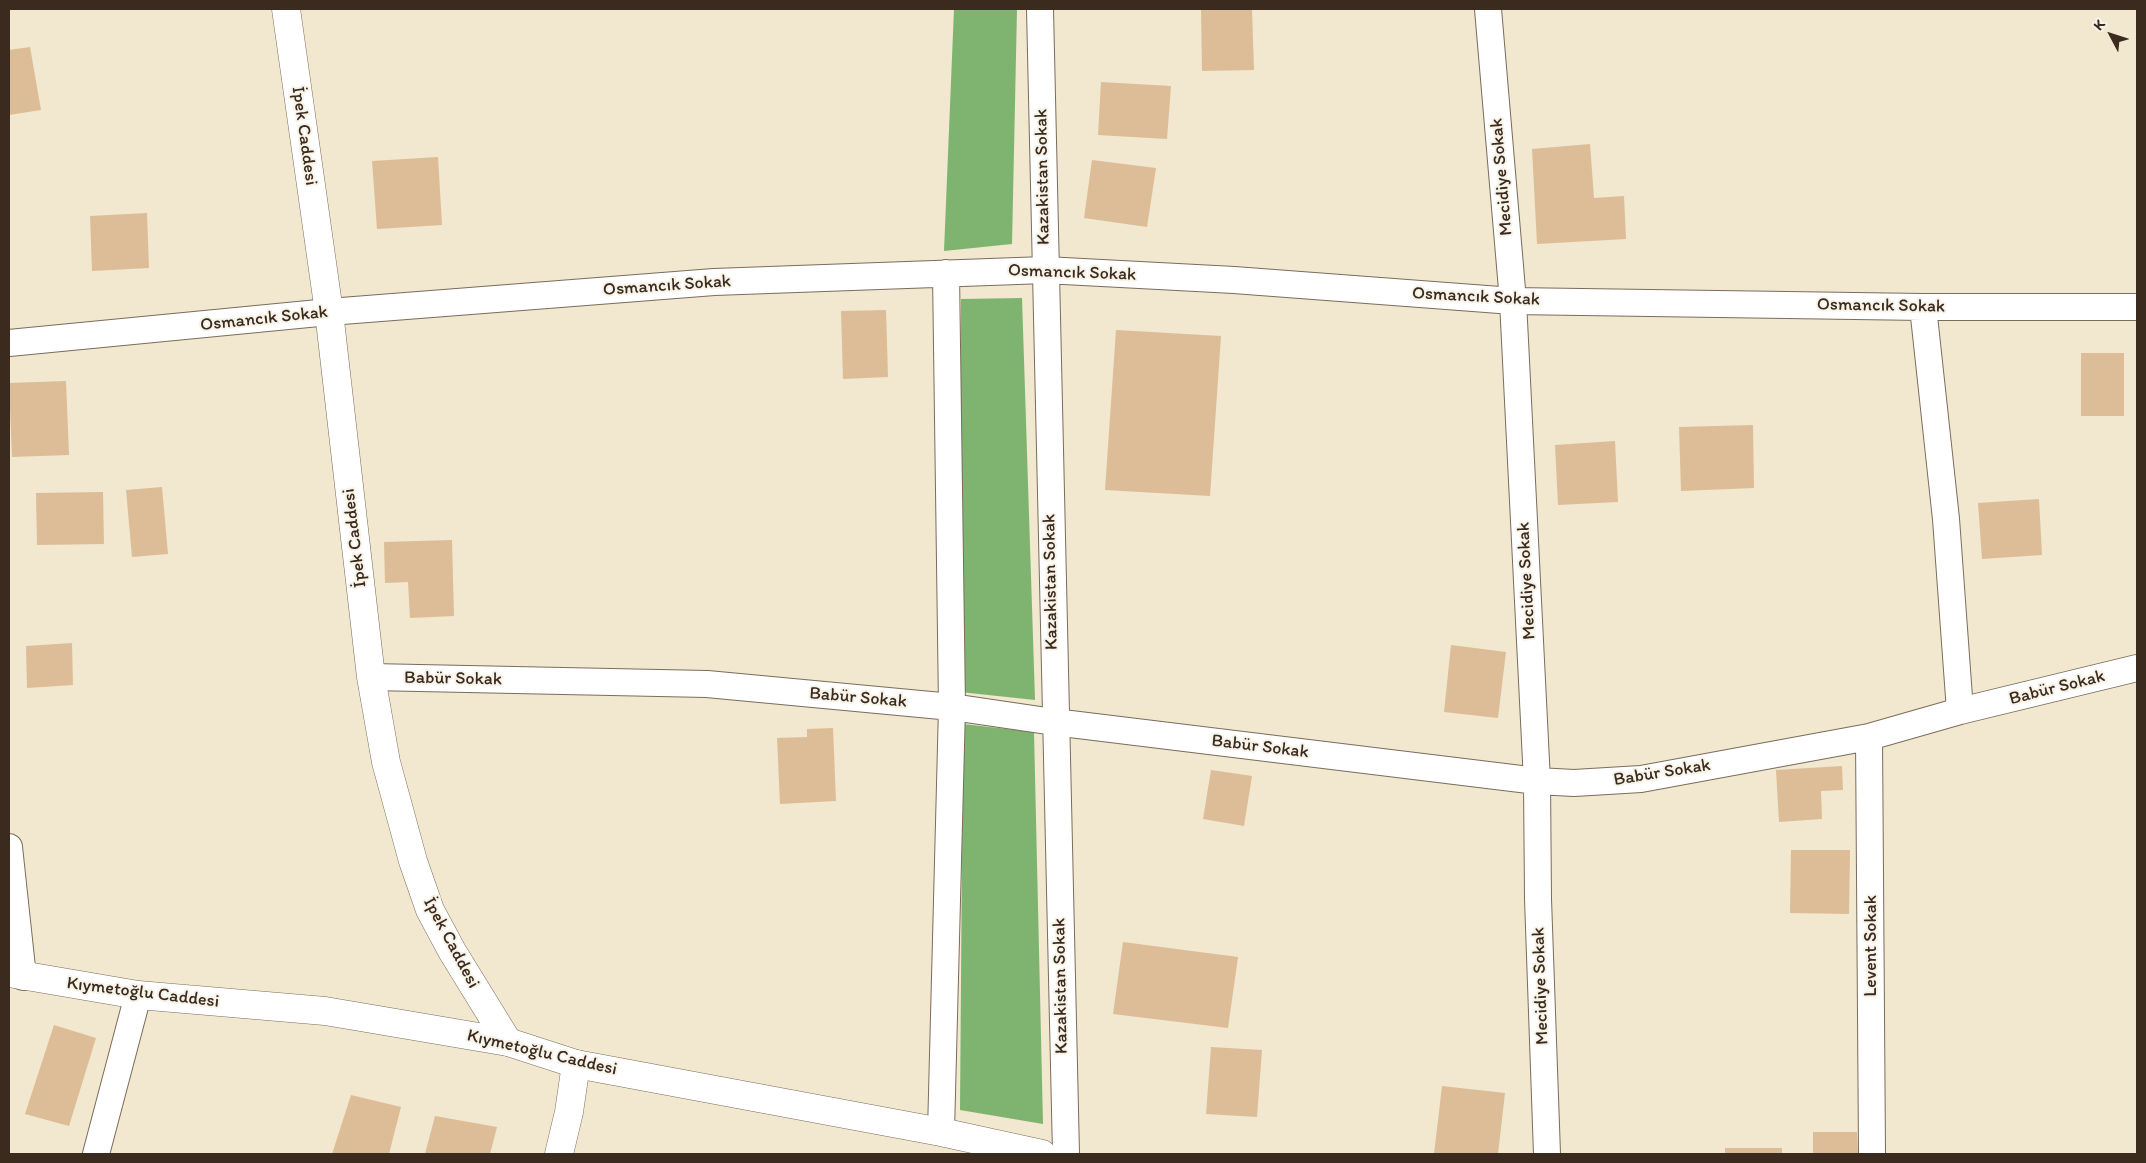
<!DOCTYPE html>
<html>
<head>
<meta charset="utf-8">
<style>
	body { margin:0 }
	#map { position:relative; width:2146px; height:1163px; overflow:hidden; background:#f2e7cf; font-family:Itim,sans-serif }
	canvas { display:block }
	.frame { position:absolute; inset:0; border:10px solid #3b2a1e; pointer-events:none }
	.north { position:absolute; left:2086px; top:10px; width:50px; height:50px; -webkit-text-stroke:4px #f7f3e8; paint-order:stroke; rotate:310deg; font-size:14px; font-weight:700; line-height:20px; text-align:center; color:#3b2a1e }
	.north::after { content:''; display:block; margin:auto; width:18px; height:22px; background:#3b2a1e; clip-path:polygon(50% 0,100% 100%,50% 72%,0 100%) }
</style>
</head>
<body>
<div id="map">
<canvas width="2146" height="1163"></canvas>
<div class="frame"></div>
<div class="north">K</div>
</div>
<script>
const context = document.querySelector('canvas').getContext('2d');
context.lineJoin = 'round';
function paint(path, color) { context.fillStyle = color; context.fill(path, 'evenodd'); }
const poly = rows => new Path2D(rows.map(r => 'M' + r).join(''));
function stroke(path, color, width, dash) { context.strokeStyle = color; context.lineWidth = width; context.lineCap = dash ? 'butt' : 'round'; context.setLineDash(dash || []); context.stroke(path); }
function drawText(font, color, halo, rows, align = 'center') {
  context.font = font + ' Itim,sans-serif'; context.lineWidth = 4; context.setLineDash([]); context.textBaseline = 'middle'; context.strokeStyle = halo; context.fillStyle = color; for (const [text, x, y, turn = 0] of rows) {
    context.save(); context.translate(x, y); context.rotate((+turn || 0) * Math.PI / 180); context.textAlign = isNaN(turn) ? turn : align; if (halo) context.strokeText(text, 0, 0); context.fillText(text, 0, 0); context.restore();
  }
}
const forest = poly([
	[954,9,1017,9,1012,244,944,251],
	[1022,298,1035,700,960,692,961,299],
	[963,724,1034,732,1043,1124,960,1110]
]);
const building = poly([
	[1201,9,1252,9,1254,70,1202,71],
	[30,47,41,110,9,115,9,50],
	[1101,82,1171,86,1167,139,1098,135],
	[1590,144,1594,198,1624,196,1626,239,1537,244,1532,149],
	[438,157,442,225,377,229,372,161],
	[1092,160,1156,168,1147,227,1084,218],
	[147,213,149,268,92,271,90,216],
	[886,310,888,377,843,379,841,311],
	[1116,330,1221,336,1210,496,1105,490],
	[2081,353,2124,353,2124,416,2081,416],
	[66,381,69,455,12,457,9,383],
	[1753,425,1754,488,1681,491,1679,427],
	[1615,441,1618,502,1558,505,1555,445],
	[162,487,168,554,132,557,126,490],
	[103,492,104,544,37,545,36,493],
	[2039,499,2042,555,1982,559,1978,503],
	[452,540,454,616,410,618,408,582,385,583,384,542],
	[72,643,73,685,27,688,26,646],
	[1451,645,1506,652,1498,718,1444,712],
	[833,728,836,801,780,804,777,738,807,737,807,729],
	[1842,766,1843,790,1821,791,1822,819,1779,822,1776,770],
	[1211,770,1252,776,1244,826,1203,819],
	[1791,850,1850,850,1849,914,1790,913],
	[1123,942,1238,957,1228,1028,1113,1014],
	[54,1025,96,1038,69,1126,25,1114],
	[1211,1047,1262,1050,1257,1117,1206,1114],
	[1442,1086,1505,1093,1498,1154,1434,1154],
	[351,1095,401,1107,389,1154,332,1154],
	[435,1116,497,1127,490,1154,425,1154],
	[1813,1132,1857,1132,1858,1154,1813,1154],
	[1725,1148,1782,1148,1782,1154,1725,1154]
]);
const minor = poly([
	[1040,9,1066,1154],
	[1488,9,1513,301,1537,781,1538,899,1547,1154],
	[1923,307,1946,519,1960,711],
	[9,343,329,312,714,282,1045,270,1234,280,1513,301,1923,307,2137,307],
	[371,677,707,684,952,707,1054,722,1537,781,1574,783,1641,779,1869,737,1960,711,2137,668],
	[1869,737,1872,1154],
	[9,847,23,977],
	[941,1132,952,707,946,273],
	[96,1154,138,995]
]);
const tertiary = poly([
	[286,9,329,312,371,677,386,762,413,861,430,910,452,951,508,1042],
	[576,1064,941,1132,1042,1154]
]);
const secondary = poly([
	[9,973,138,995,325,1011,508,1042,576,1064,569,1112,559,1154]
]);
const streetNames = [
	["İpek Caddesi",304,136,82],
	["Kazakistan Sokak",1043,177,-91],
	["Mecidiye Sokak",1502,177,-95],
	["Osmancık Sokak",1072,273,2],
	["Osmancık Sokak",667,286,-4],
	["Osmancık Sokak",1476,297,3],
	["Osmancık Sokak",1881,306,1],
	["Osmancık Sokak",264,319,-6],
	["İpek Caddesi",355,538,-97],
	["Mecidiye Sokak",1527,581,-93],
	["Kazakistan Sokak",1051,582,-91],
	["Babür Sokak",453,679,1],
	["Babür Sokak",2057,688,-14],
	["Babür Sokak",858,698,5],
	["Babür Sokak",1260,747,7],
	["Babür Sokak",1662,773,-9],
	["İpek Caddesi",451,943,62],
	["Levent Sokak",1871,946,-90],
	["Kazakistan Sokak",1061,986,-91],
	["Mecidiye Sokak",1541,986,-92],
	["Kıymetoğlu Caddesi",143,993,7],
	["Kıymetoğlu Caddesi",542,1053,13]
];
paint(forest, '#7eb470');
paint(building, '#dcbd97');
stroke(minor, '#7b6c5c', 28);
stroke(tertiary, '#7b6c5c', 29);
stroke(secondary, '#7b6c5c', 29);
stroke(minor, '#fff', 26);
stroke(tertiary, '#fff', 28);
stroke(secondary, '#fff', 28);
drawText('18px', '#3b2a1e', '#f7f3e8', streetNames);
</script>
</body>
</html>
